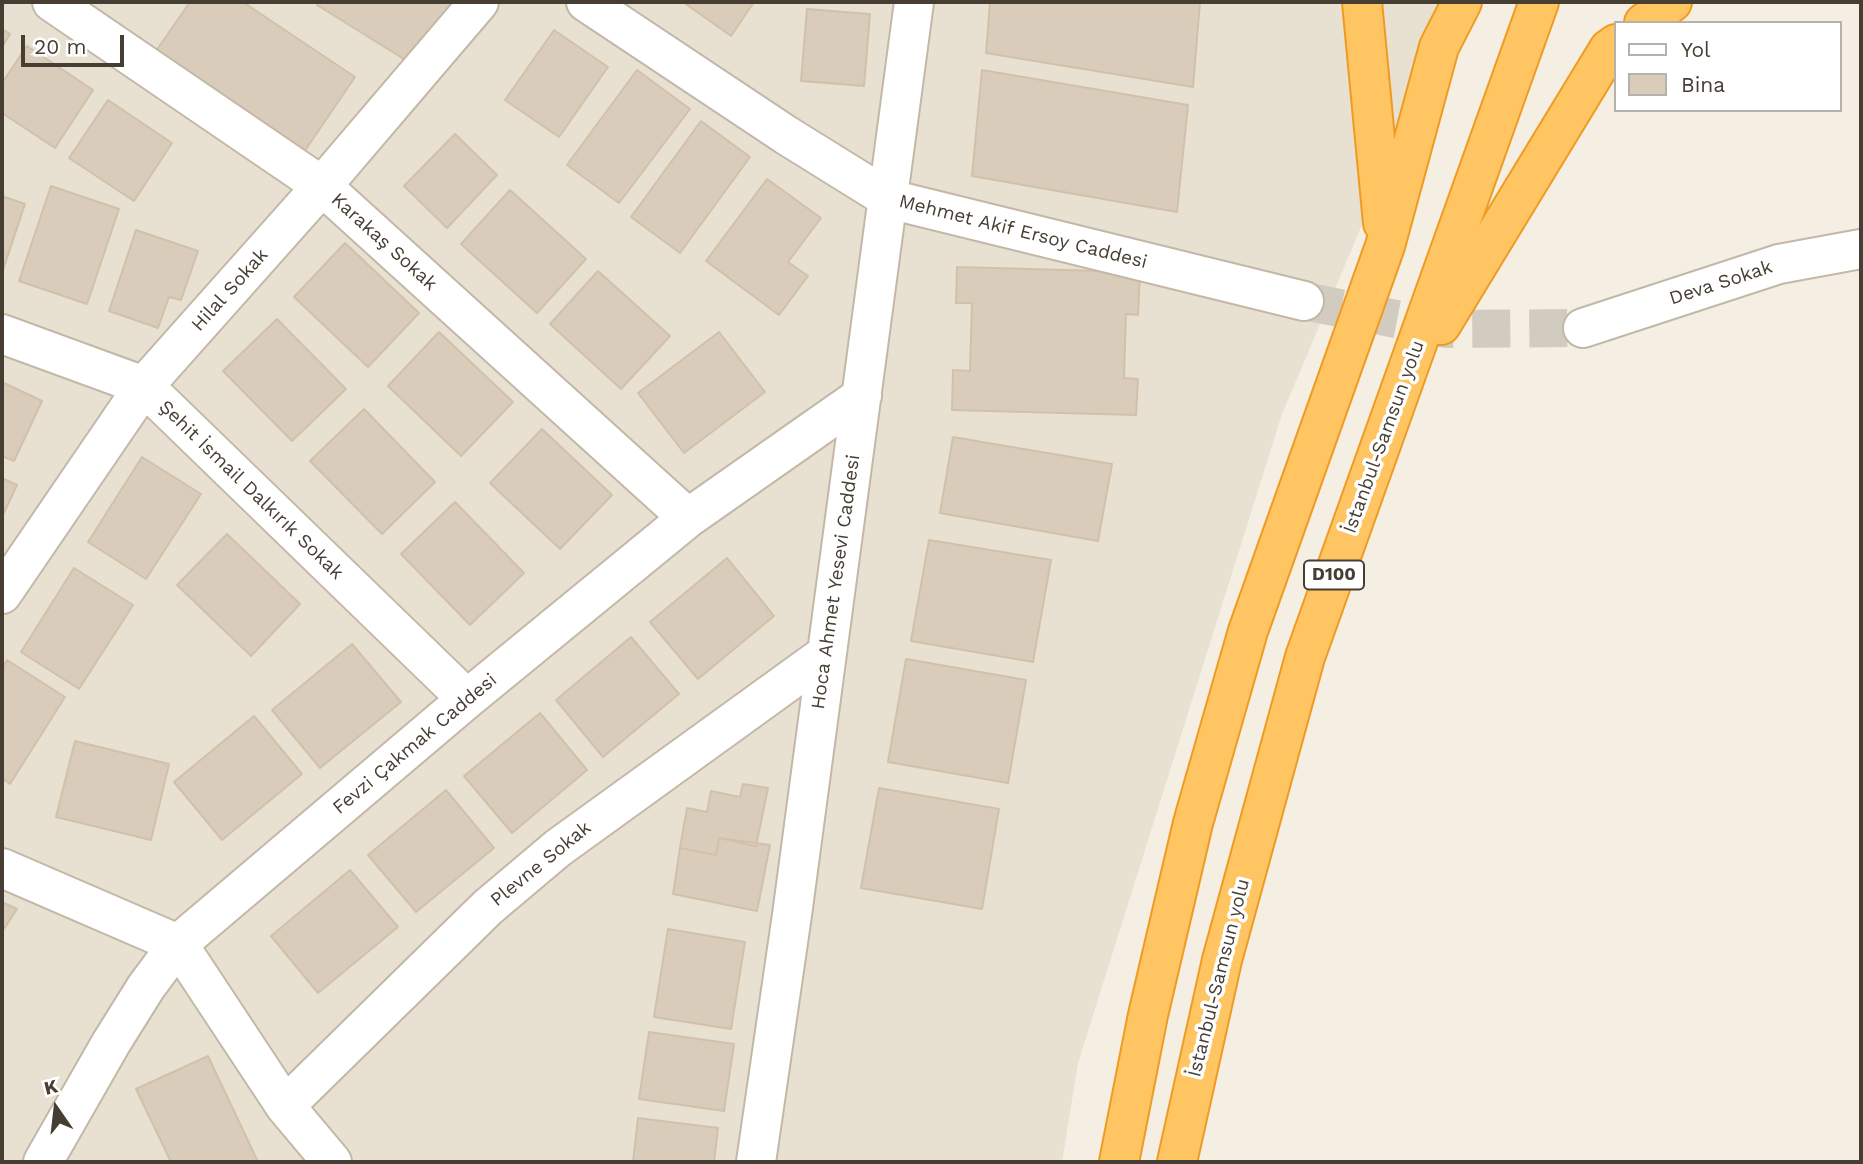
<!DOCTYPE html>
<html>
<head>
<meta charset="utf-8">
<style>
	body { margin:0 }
	#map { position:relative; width:1863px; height:1164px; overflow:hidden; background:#f4eee3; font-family:"Work Sans",sans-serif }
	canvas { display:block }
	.frame { position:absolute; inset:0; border:4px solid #463e33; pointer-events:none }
	.legend { position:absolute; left:1614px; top:21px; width:228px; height:91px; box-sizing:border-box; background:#fff; border:2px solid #b5b2ad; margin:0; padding:9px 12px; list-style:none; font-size:21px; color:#463e33 }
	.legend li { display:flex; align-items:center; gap:14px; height:35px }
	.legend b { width:35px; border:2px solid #b5b2ad }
	.north { position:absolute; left:21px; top:1073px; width:70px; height:70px; -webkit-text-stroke:5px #fff; paint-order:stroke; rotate:346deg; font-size:19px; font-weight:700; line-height:28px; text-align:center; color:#463e33 }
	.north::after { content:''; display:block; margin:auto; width:24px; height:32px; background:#463e33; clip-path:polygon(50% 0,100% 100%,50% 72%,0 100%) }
	.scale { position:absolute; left:21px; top:35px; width:103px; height:32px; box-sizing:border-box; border:4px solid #463e33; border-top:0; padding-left:9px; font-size:21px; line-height:24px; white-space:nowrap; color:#463e33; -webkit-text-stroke:5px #fff; paint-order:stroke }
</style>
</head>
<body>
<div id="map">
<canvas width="1863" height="1164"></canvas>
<div class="frame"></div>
<ul class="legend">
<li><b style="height:9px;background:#fff"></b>Yol</li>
<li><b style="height:19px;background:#daccba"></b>Bina</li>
</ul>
<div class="north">K</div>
<div class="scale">20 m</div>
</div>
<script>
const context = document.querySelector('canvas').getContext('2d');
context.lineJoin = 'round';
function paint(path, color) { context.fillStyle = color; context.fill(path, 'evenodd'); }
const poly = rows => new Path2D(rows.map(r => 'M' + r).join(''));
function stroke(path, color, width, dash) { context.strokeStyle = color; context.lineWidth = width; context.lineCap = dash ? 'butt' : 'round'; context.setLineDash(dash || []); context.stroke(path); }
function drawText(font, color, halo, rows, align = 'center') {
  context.font = font + ' "Work Sans",sans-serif'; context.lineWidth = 7; context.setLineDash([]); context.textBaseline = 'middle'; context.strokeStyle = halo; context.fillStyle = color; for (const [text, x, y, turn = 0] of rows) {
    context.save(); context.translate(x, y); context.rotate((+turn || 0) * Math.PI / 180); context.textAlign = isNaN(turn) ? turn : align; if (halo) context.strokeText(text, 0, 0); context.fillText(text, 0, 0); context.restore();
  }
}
const residential = poly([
	[2,2,1456,2,1282,414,1078,1063,1062,1162,2,1162]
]);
const building = poly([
	[190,2,243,2,355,77,304,152,156,51,190,2],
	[319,2,460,2,407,61,317,5,319,2],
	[683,2,754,2,731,36,683,2],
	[990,2,1200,2,1193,87,986,53,990,2],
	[807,9,870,14,864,86,801,81,807,9],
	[2,29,10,34,2,47,2,29],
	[554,30,608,67,559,137,505,100,554,30],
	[27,46,93,90,55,148,2,113,2,83,27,46],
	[637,70,690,109,619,203,567,165,637,70],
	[982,70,1188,105,1177,212,972,176,982,70],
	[108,100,172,143,134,201,69,158,108,100],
	[701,121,750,157,680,253,631,217,701,121],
	[455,134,497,175,447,228,404,186,455,134],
	[767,179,821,218,788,262,808,276,779,315,706,261,767,179],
	[51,186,119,209,87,304,19,281,51,186],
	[510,190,586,259,537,313,461,244,510,190],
	[2,196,25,204,2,273,2,196],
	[136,230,198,251,181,300,169,297,158,328,109,311,136,230],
	[345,243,419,313,368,367,294,297,345,243],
	[957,267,1140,272,1138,315,1126,314,1124,378,1138,379,1136,415,952,410,953,370,970,371,972,303,956,303,957,267],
	[598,271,670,336,621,389,550,324,598,271],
	[277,319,346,389,292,441,223,371,277,319],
	[439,332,513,402,461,456,388,386,439,332],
	[719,332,765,392,684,453,638,393,719,332],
	[2,382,42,401,14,461,2,456,2,382],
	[364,409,435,482,382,534,310,461,364,409],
	[542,429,612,495,560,549,490,483,542,429],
	[953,437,1112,464,1098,541,940,513,953,437],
	[142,457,201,494,146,579,88,542,142,457],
	[2,478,17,485,2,517,2,478],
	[455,502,524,573,470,625,401,554,455,502],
	[227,534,300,604,251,656,177,585,227,534],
	[929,540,1051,560,1033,662,911,641,929,540],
	[727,558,774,616,698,679,650,622,727,558],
	[74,568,133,605,79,689,21,652,74,568],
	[631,637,679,694,603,757,556,700,631,637],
	[352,644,401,702,320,768,272,710,352,644],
	[906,659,1026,680,1008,783,888,762,906,659],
	[7,660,65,697,10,784,2,778,2,668,7,660],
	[540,713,587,770,512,833,464,776,540,713],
	[254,716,302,774,222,840,174,782,254,716],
	[75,741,169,764,151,840,56,817,75,741],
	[743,784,768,788,756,846,719,838,716,855,680,848,687,808,707,812,711,791,740,797,743,784],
	[879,788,999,809,982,909,861,888,879,788],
	[446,790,494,848,416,912,368,855,446,790],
	[719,838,770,845,757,911,673,894,680,848,716,855,719,838],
	[350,870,398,927,318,993,271,936,350,870],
	[2,902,17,909,2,932,2,902],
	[668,929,745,942,731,1029,654,1017,668,929],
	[649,1032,734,1044,724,1111,639,1099,649,1032],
	[208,1056,258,1162,171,1162,136,1089,208,1056],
	[638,1118,718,1128,714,1162,633,1162,638,1118]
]);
const minorTunnel = poly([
	[1304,301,1447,329,1583,328]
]);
const minor = poly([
	[52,2,322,186,688,518],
	[586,2,786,135,889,199,1304,301],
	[1583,328,1779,264,1861,249],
	[2,334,144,386,467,699],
	[2,594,144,386,322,186,479,2],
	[2,868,178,944,285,1106,332,1162],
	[285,1106,488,907,558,848,825,655],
	[43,1162,111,1043,146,987,178,944,467,699,688,518,862,396],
	[756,1162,792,915,914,2]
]);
const highway = poly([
	[1362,2,1383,223],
	[1644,23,1672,2],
	[1441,325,1609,49,1616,44],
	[1119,1162,1148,1015,1193,823,1248,631,1385,246,1439,47,1462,2],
	[1177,1162,1222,960,1305,657,1539,2]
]);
const shields = [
	[1334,575,60]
];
const shieldNames = [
	["D100",1334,575]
];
const streetNames = [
	["Mehmet Akif Ersoy Caddesi",1023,232,14],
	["Karakaş Sokak",384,242,42],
	["Deva Sokak",1721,283,-18],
	["Hilal Sokak",230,290,-48],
	["İstanbul-Samsun yolu",1384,437,-70],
	["Şehit İsmail Dalkırık Sokak",251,490,44],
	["Hoca Ahmet Yesevi Caddesi",836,582,-82],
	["Fevzi Çakmak Caddesi",415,744,-40],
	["Plevne Sokak",541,864,-39],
	["İstanbul-Samsun yolu",1219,978,-76]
];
paint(residential, '#e8e0d1');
paint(building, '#daccba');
stroke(building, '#d2c1aa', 2);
stroke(minorTunnel, '#d1cbc0', 38, [38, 19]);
stroke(minor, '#c3b8a8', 42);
stroke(highway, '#ef9b22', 42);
stroke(minor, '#fff', 38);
stroke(highway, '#ffc563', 38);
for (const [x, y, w] of shields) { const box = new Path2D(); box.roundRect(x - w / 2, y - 14.5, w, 29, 5); context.fillStyle = '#fff'; context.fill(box); stroke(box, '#463e33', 2); }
drawText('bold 18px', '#463e33', null, shieldNames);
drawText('19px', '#463e33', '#fff', streetNames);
</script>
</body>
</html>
